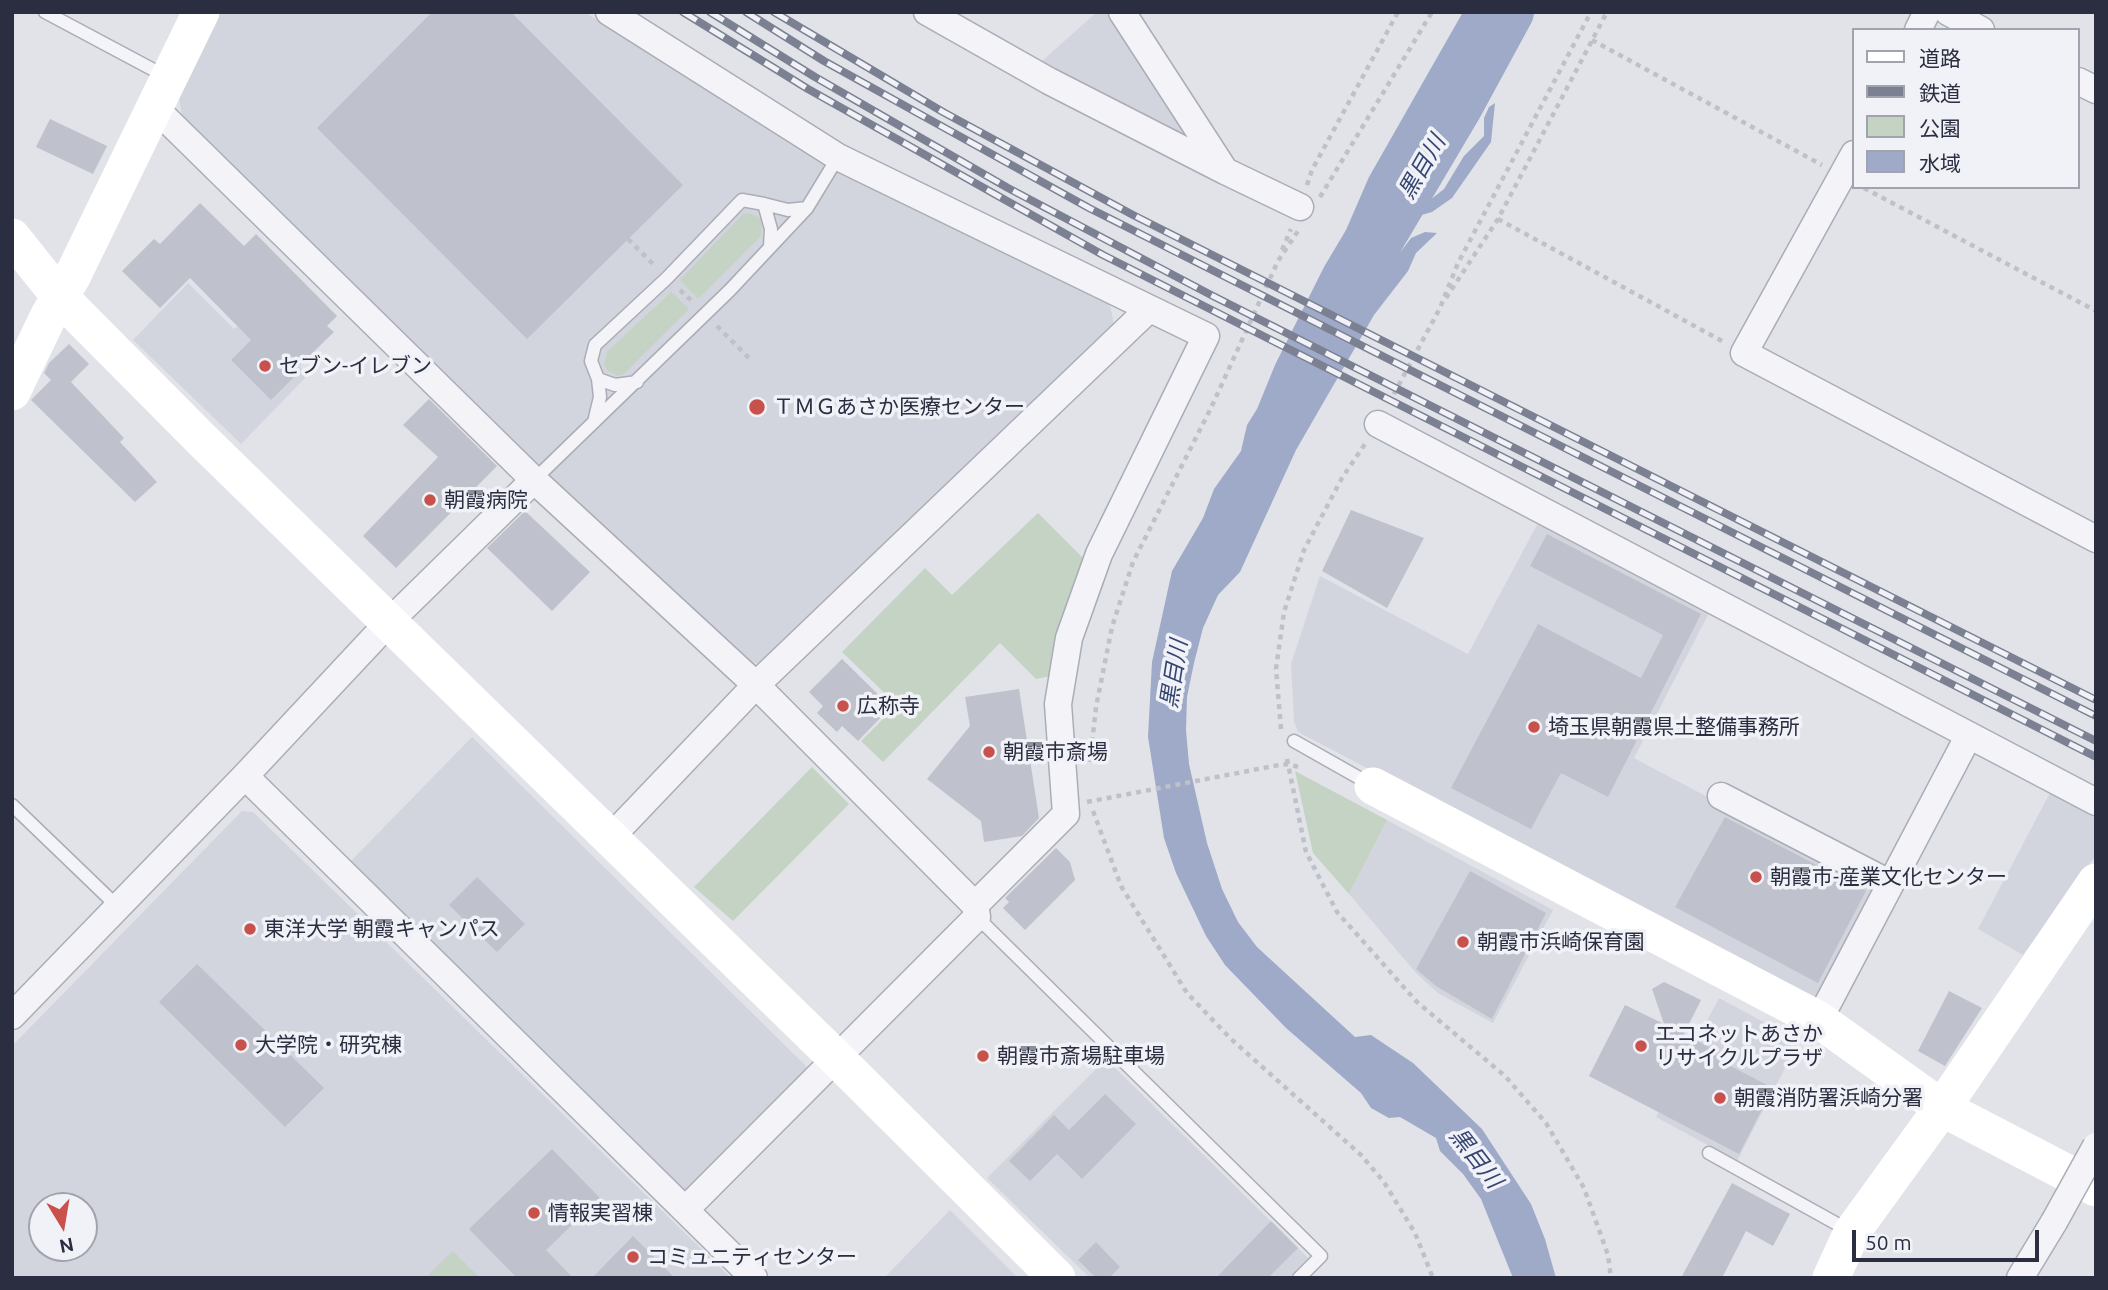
<!DOCTYPE html>
<html>
<head>
<meta charset="utf-8">
<style>
	body { margin:0 }
	#map { position:relative; width:2108px; height:1290px; overflow:hidden; background:#e1e3e9; font-family:Ubuntu,"Noto Sans JP",sans-serif }
	canvas { display:block }
	.frame { position:absolute; inset:0; border:14px solid #2a2e40; pointer-events:none }
	.legend { position:absolute; left:1852px; top:28px; width:228px; height:161px; box-sizing:border-box; background:#f1f2f7; border:2px solid #a1a4ae; margin:0; padding:9px 12px; list-style:none; font-size:21px; color:#2a2e40 }
	.legend li { display:flex; align-items:center; gap:14px; height:35px }
	.legend b { width:35px; border:2px solid #a1a4ae }
	.north { position:absolute; left:28px; top:1192px; width:70px; height:70px; box-sizing:border-box; background:#f1f2f7; border:2px solid #a1a4ae; border-radius:50%; rotate:169deg; font-size:19px; font-weight:700; line-height:28px; text-align:center; color:#2a2e40 }
	.north::after { content:''; display:block; margin:auto; width:24px; height:32px; background:#c8514c; clip-path:polygon(50% 0,100% 100%,50% 72%,0 100%) }
	.scale { position:absolute; left:1852px; top:1230px; width:187px; height:32px; box-sizing:border-box; border:4px solid #2a2e40; border-top:0; padding-left:9px; font-size:21px; line-height:24px; white-space:nowrap; color:#2a2e40; -webkit-text-stroke:5px #f1f2f7; paint-order:stroke }
</style>
</head>
<body>
<div id="map">
<canvas width="2108" height="1290"></canvas>
<div class="frame"></div>
<ul class="legend">
<li><b style="height:9px;background:#fff"></b>道路</li>
<li><b style="height:9px;background:#7b8092"></b>鉄道</li>
<li><b style="height:19px;background:#c4d3c3"></b>公園</li>
<li><b style="height:19px;background:#9eaac7"></b>水域</li>
</ul>
<div class="north">N</div>
<div class="scale">50 m</div>
</div>
<script>
const context = document.querySelector('canvas').getContext('2d');
context.lineJoin = 'round';
function paint(path, color) { context.fillStyle = color; context.fill(path, 'evenodd'); }
const poly = rows => new Path2D(rows.map(r => 'M' + r).join(''));
function stroke(path, color, width, dash) { context.strokeStyle = color; context.lineWidth = width; context.lineCap = dash ? 'butt' : 'round'; context.setLineDash(dash || []); context.stroke(path); }
function drawText(font, color, halo, rows, align = 'center') {
  context.font = font + ' Ubuntu,"Noto Sans JP",sans-serif'; context.lineWidth = 7; context.setLineDash([]); context.textBaseline = 'middle'; context.strokeStyle = halo; context.fillStyle = color; for (const [text, x, y, turn = 0] of rows) {
    context.save(); context.translate(x, y); context.rotate((+turn || 0) * Math.PI / 180); context.textAlign = isNaN(turn) ? turn : align; if (halo) context.strokeText(text, 0, 0); context.fillText(text, 0, 0); context.restore();
  }
}
const built = poly([
	[217,12,584,12,846,171,1109,300,1115,330,771,661,745,665,183,121,178,92],
	[1097,12,1111,12,1195,137,1185,142,1042,61],
	[188,283,234,329,249,316,308,375,241,444,133,340],
	[1539,521,1710,611,1634,758,1879,888,1815,1002,1298,732,1294,722,1291,664,1320,576,1468,654],
	[472,737,810,1070,687,1196,349,863],
	[2051,791,2096,816,2096,855,2023,955,1978,929],
	[242,811,253,812,731,1278,12,1278,12,1046],
	[42,1206,84,1206,84,1248,42,1248],
	[1387,820,1553,910,1493,1023,1438,993,1417,974,1349,894],
	[1719,998,1799,1041,1737,1161,1656,1117],
	[1106,1059,1308,1258,1289,1278,1090,1278,987,1178],
	[950,1210,1018,1278,884,1278]
]);
const green = poly([
	[749,213,762,219,761,236,698,299,680,280,743,214],
	[671,292,689,309,624,374,618,376,608,371,604,365,607,352],
	[1038,513,1084,559,1057,632,1051,676,1036,679,1000,643,883,762,861,741,897,705,842,652,925,568,952,595],
	[812,767,849,804,733,921,694,887],
	[1295,771,1387,820,1349,894,1313,853],
	[453,1251,480,1278,425,1278]
]);
const water = poly([
	[1463,12,1525,12,1503,54,1498,58,1483,54,1473,56,1464,68,1459,87,1428,135,1413,172,1398,197,1398,210,1420,191,1423,190,1430,200,1444,189,1464,156,1484,136,1484,118,1489,107,1495,103,1491,142,1452,198,1432,212,1411,218,1398,230,1393,244,1378,258,1378,274,1386,271,1411,238,1425,232,1437,233,1416,253,1408,271,1374,315,1296,450,1240,572,1218,595,1203,628,1194,663,1187,697,1186,730,1189,764,1207,843,1222,889,1238,922,1257,947,1355,1037,1371,1035,1413,1063,1482,1129,1531,1204,1545,1239,1556,1278,1513,1278,1481,1199,1463,1174,1440,1151,1436,1138,1400,1117,1389,1118,1371,1108,1361,1093,1286,1028,1225,965,1206,936,1176,873,1164,838,1148,737,1152,662,1172,571,1203,518,1214,489,1241,451,1247,425,1257,409,1275,365,1324,267,1346,230,1369,177]
]);
const river = poly([
	[1366,265,1460,106,1511,12]
]);
const building = poly([
	[432,12,511,12,683,185,527,339,317,128],
	[50,119,107,146,93,174,36,147],
	[200,203,244,246,256,234,337,316,327,326,334,332,295,370,298,373,271,400,231,360,251,340,190,278,160,308,122,271,154,239,160,244],
	[69,344,89,364,71,382,124,438,120,442,157,482,135,502,31,400,51,380,44,373,49,363],
	[429,399,497,466,396,568,363,536,438,457,403,425],
	[1351,510,1424,538,1387,608,1322,571],
	[525,511,590,572,552,611,487,548],
	[1547,534,1701,614,1608,797,1561,773,1531,829,1451,788,1538,624,1641,678,1663,635,1530,566],
	[842,659,891,707,858,741,842,726,837,732,817,713,823,706,809,692],
	[1019,689,1039,818,1022,836,984,842,981,821,927,779,970,726,965,697],
	[1725,817,1866,891,1818,983,1675,907],
	[1056,848,1070,862,1075,880,1025,930,1003,908,1009,902,1005,898],
	[1470,871,1546,913,1492,1019,1436,986,1416,969],
	[477,877,525,924,497,952,449,905],
	[197,964,324,1088,285,1127,159,1002],
	[1664,982,1701,1000,1684,1034,1720,1053,1717,1059,1773,1088,1739,1154,1589,1076,1625,1005,1664,1024,1652,989],
	[1949,991,1982,1008,1945,1066,1918,1051],
	[1105,1094,1136,1124,1082,1179,1057,1154,1030,1181,1009,1161,1054,1115,1069,1130],
	[552,1149,600,1198,546,1250,573,1278,517,1278,469,1229],
	[1732,1183,1790,1214,1773,1246,1746,1231,1722,1278,1681,1278],
	[1271,1221,1298,1248,1268,1278,1216,1278],
	[633,1236,675,1278,592,1278],
	[1096,1242,1120,1267,1109,1278,1096,1278,1078,1260]
]);
const path = poly([
	[1592,40,1822,165],
	[1307,185,1312,170,1398,12],
	[1864,188,2096,311],
	[1320,197,1432,12],
	[1498,219,1722,341],
	[628,239,656,267],
	[1282,250,1291,229],
	[680,290,694,303],
	[1446,298,1498,219,1607,12],
	[717,326,749,358],
	[1389,403,1440,308,1458,263,1591,12],
	[1281,729,1276,669,1284,612,1304,550,1342,478,1365,444],
	[1287,759,1306,852,1337,912,1417,1002,1505,1076,1546,1123,1584,1188,1608,1255,1611,1278],
	[1090,762,1096,707,1112,627,1133,562,1211,408,1278,261,1298,231],
	[1087,802,1279,765,1288,764,1302,768],
	[1093,811,1121,886,1187,993,1231,1039,1361,1155,1384,1182,1415,1233,1433,1278]
]);
const lane = poly([
	[45,12,165,76],
	[764,204,788,210,807,208],
	[637,382,615,385,598,379,591,361,595,345,667,278,742,200,764,204,771,229,770,246],
	[594,422,600,397,598,379],
	[534,480,730,290,807,208,838,157],
	[1294,741,1370,784],
	[12,805,118,907],
	[977,917,1321,1256,1299,1278],
	[1709,1153,1848,1230]
]);
const street = poly([
	[609,12,838,157,1206,336,1099,554,1069,638,1058,704,1066,814,975,905],
	[927,12,1049,81,1225,171],
	[1122,12,1225,171,1300,207],
	[1948,12,1981,30],
	[1918,30,1927,12],
	[2078,81,2096,90],
	[154,107,534,480,756,685,975,905,977,917,685,1210],
	[1854,154,1744,353,2096,539],
	[1378,424,2096,802],
	[245,776,754,1278],
	[1721,796,1889,883],
	[610,838,756,685,1149,309],
	[12,1016,245,776,390,621,534,480],
	[1819,1020,1969,735],
	[2020,1278,2054,1222]
]);
const secondary = poly([
	[12,237,60,297,202,440,835,1057,1057,1278],
	[12,392,49,315,72,277,201,12],
	[1373,786,1819,1020,1942,1108,2096,1188],
	[1831,1278,1852,1232,1942,1108,2096,882]
]);
const rail = poly([
	[683,12,808,89,1103,255,2096,757],
	[710,12,815,77,1008,188,1213,296,2096,741],
	[746,12,824,61,1089,208,2096,716],
	[774,12,943,112,1133,215,2096,700]
]);
const streetBridge = poly([
	[2054,1222,2096,1146]
]);
const markers = [
	[265,366,7,"#c8514c"],
	[757,407,9,"#c8514c"],
	[430,500,7,"#c8514c"],
	[843,706,7,"#c8514c"],
	[1534,727,7,"#c8514c"],
	[989,752,7,"#c8514c"],
	[1756,877,7,"#c8514c"],
	[250,929,7,"#c8514c"],
	[1463,942,7,"#c8514c"],
	[241,1045,7,"#c8514c"],
	[1641,1046,7,"#c8514c"],
	[983,1056,7,"#c8514c"],
	[1720,1098,7,"#c8514c"],
	[534,1213,7,"#c8514c"],
	[633,1257,7,"#c8514c"]
];
const poiNames = [
	["セブン-イレブン",279,366],
	["ＴＭＧあさか医療センター",773,407],
	["朝霞病院",444,500],
	["広称寺",857,706],
	["埼玉県朝霞県土整備事務所",1548,727],
	["朝霞市斎場",1003,752],
	["朝霞市-産業文化センター",1770,877],
	["東洋大学 朝霞キャンパス",264,929],
	["朝霞市浜崎保育園",1477,942],
	["エコネットあさか",1655,1034],
	["リサイクルプラザ",1655,1058],
	["大学院・研究棟",255,1045],
	["朝霞市斎場駐車場",997,1056],
	["朝霞消防署浜崎分署",1734,1098],
	["情報実習棟",548,1213],
	["コミュニティセンター",647,1257]
];
const waterNames = [
	["黒目川",1422,167,-60],
	["黒目川",1174,674,-81],
	["黒目川",1476,1158,52]
];
paint(built, '#d3d5de');
paint(green, '#c4d3c3');
paint(water, '#9eaac7');
stroke(river, '#9eaac7', 46);
paint(building, '#bfc1cc');
stroke(lane, '#aaadb6', 15);
stroke(street, '#aaadb6', 29);
stroke(path, '#bfc1c8', 4.5, [5, 5]);
stroke(lane, '#f4f4f8', 12);
stroke(street, '#f4f4f8', 26);
stroke(secondary, '#fff', 37);
stroke(rail, '#7b8092', 8);
stroke(rail, '#f1f2f7', 5, [16]);
stroke(streetBridge, '#aaadb6', 29, []);
stroke(streetBridge, '#f4f4f8', 26);
for (const [x, y, r, color] of markers) { const dot = new Path2D(); dot.arc(x, y, r, 0, 2 * Math.PI); context.fillStyle = color; context.fill(dot); stroke(dot, '#f1f2f7', 2.5); }
drawText('21px', '#2a2e40', '#f1f2f7', poiNames, 'left');
drawText('italic 23px', '#364672', '#f1f2f7', waterNames);
</script>
</body>
</html>
